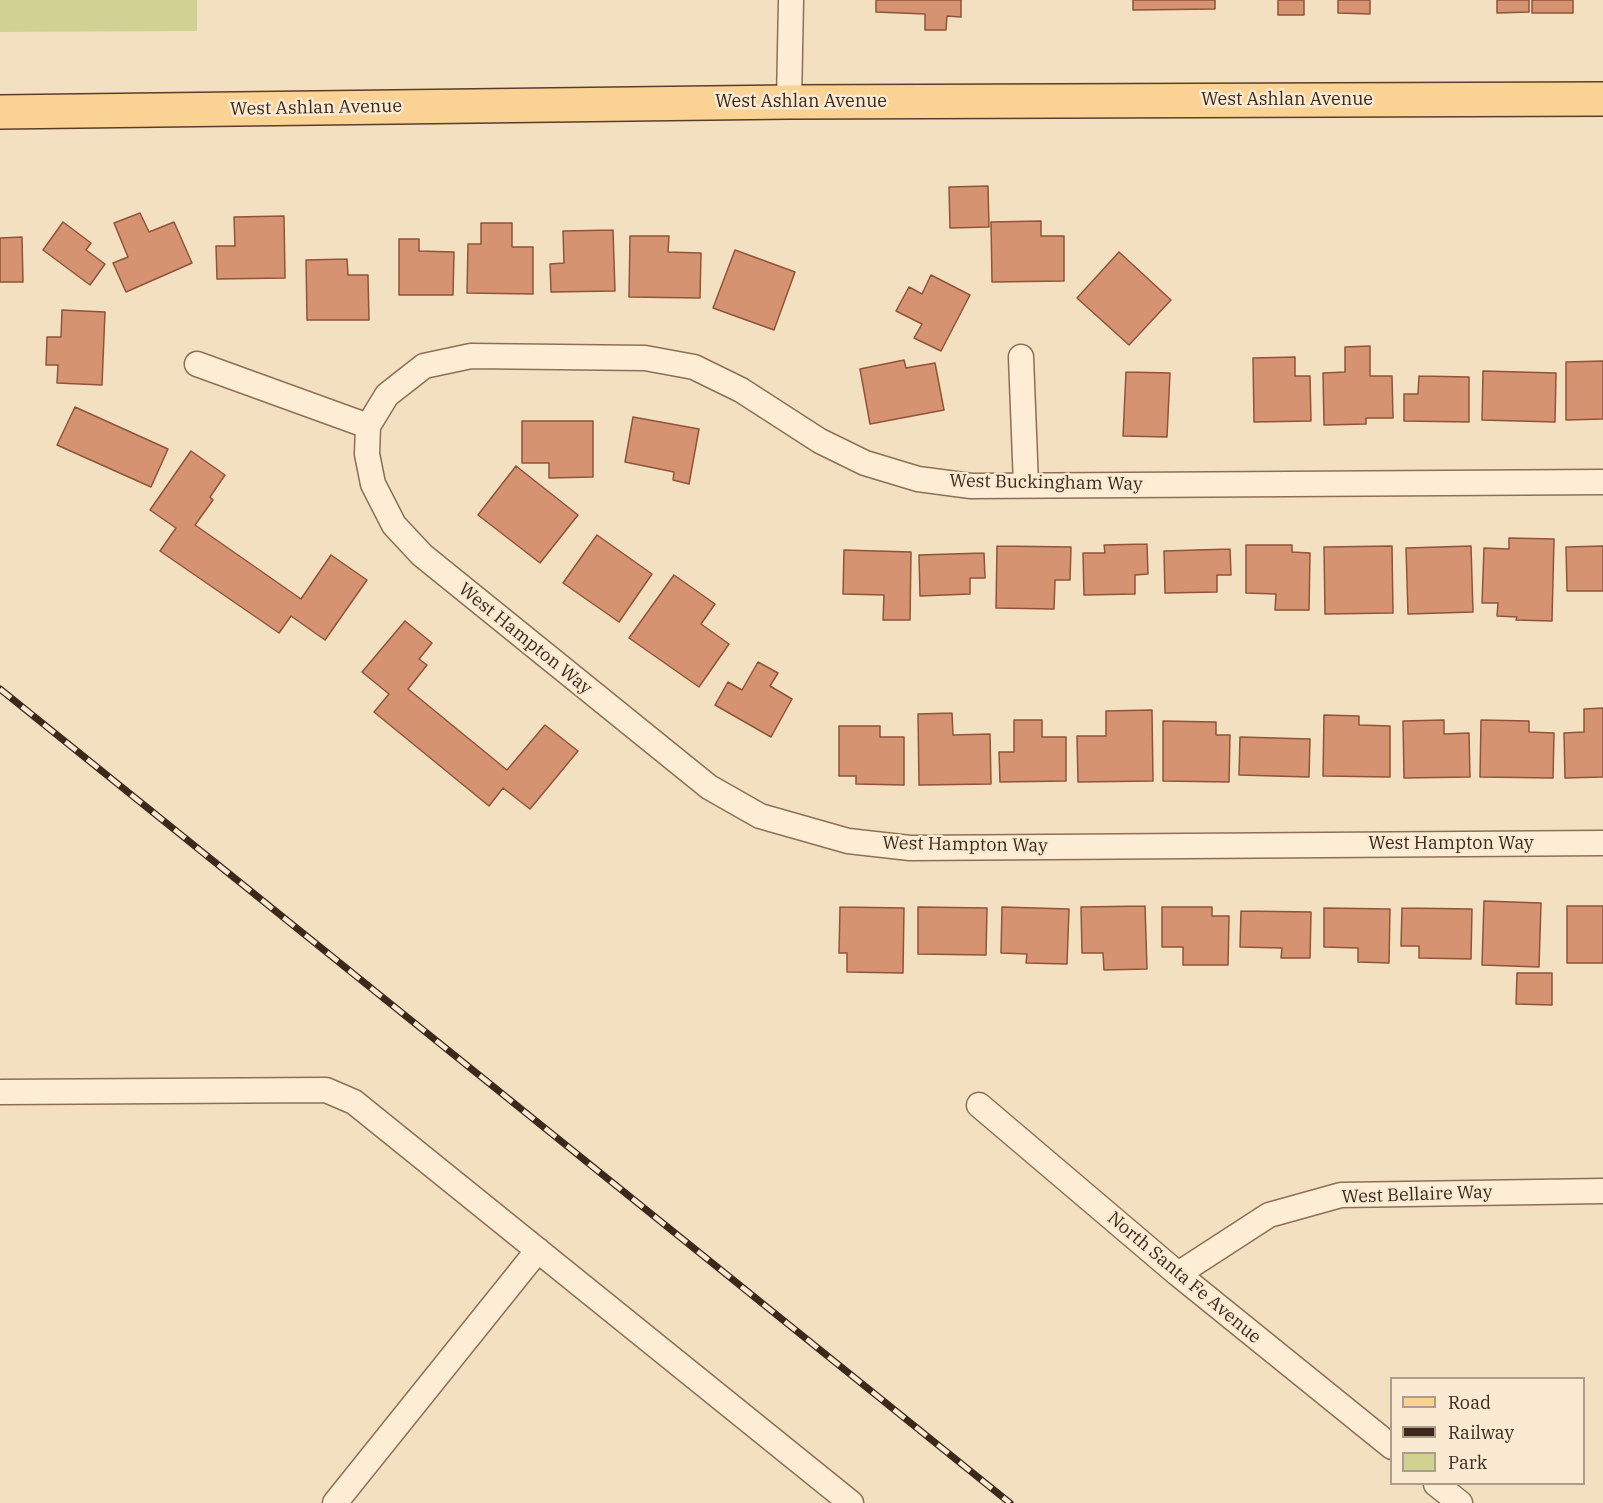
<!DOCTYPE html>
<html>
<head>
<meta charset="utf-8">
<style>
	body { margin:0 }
	#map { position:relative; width:1603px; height:1503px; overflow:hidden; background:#f3e0c0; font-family:"IBM Plex Serif",serif }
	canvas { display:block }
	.legend { position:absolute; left:1390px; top:1377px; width:195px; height:108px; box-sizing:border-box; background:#f9ead1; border:2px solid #ad9d89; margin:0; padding:8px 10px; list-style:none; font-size:18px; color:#3c291c }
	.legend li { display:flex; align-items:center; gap:12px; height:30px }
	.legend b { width:30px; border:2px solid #ad9d89 }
</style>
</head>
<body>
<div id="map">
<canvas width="1603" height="1503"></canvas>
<ul class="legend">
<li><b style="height:8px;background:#fad294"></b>Road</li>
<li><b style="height:8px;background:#3c291c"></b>Railway</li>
<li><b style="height:16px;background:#d0d293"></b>Park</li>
</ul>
</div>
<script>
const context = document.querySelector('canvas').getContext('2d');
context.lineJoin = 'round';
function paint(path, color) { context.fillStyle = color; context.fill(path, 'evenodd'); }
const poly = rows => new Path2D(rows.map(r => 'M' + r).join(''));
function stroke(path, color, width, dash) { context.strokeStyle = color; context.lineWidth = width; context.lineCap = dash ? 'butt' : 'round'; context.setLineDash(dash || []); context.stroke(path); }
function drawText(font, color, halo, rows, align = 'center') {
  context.font = font + ' "IBM Plex Serif",serif'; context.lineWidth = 5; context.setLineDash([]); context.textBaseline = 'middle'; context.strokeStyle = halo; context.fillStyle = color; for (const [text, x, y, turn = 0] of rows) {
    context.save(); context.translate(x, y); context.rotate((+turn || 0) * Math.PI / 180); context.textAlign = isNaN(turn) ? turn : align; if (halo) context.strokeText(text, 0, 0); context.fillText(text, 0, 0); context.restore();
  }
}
const green = poly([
	[0,0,197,0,197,31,0,32]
]);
const building = poly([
	[876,0,961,0,961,17,947,16,946,30,925,30,925,14,876,12,876,0],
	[1133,0,1215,0,1215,9,1133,10,1133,0],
	[1278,0,1304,0,1304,15,1278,15,1278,0],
	[1338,0,1370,0,1370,14,1338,13,1338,0],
	[1497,0,1529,0,1529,12,1497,13,1497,0],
	[1532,0,1573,0,1573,13,1532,13,1532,0],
	[988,186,989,227,950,228,949,187,988,186],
	[140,213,149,232,174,222,192,263,126,292,113,263,128,257,114,223,140,213],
	[284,216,285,278,217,279,216,246,235,246,234,217,284,216],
	[1041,221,1041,236,1064,236,1064,281,992,282,991,222,1041,221],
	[63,222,91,243,86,250,105,264,90,285,43,250,63,222],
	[481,223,512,223,512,247,533,247,533,294,467,293,468,244,481,244,481,223],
	[613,230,615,291,551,292,550,264,564,263,563,231,613,230],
	[630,236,669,236,668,252,701,253,700,298,629,297,630,236],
	[22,237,23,282,0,282,0,238,22,237],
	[399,239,419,239,419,251,454,252,453,295,399,295,399,239],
	[735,250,795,272,774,330,713,308,735,250],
	[1119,252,1171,300,1129,345,1077,298,1119,252],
	[347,259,348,275,368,275,369,320,307,320,306,260,347,259],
	[931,275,970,295,941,351,914,338,922,324,896,311,909,287,922,294,931,275],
	[62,310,105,312,102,385,57,383,58,365,46,365,47,337,61,337,62,310],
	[1370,346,1370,376,1392,376,1393,418,1366,418,1366,424,1324,425,1323,373,1345,372,1345,347,1370,346],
	[1295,357,1295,376,1310,376,1311,421,1254,422,1253,358,1295,357],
	[904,360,906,368,935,363,944,410,870,424,860,369,904,360],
	[1603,361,1603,419,1566,420,1566,362,1603,361],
	[1483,371,1556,373,1555,422,1482,420,1483,371],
	[1126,372,1170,373,1167,437,1123,436,1126,372],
	[1419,376,1469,377,1469,422,1404,421,1404,394,1418,394,1419,376],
	[75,407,168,449,151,487,57,445,75,407],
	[633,417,699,429,689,484,673,480,674,472,625,462,633,417],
	[522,421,593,421,593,477,549,478,549,463,522,463,522,421],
	[191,451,225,475,210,497,213,500,195,525,301,599,331,555,367,580,325,640,291,616,279,633,160,551,176,528,150,510,191,451],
	[516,466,578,515,540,563,478,515,516,466],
	[597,535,652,574,619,622,563,583,597,535],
	[1509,538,1554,539,1552,621,1516,620,1517,617,1497,616,1498,603,1482,603,1484,548,1509,549,1509,538],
	[1147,544,1148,574,1135,575,1135,594,1084,595,1083,553,1105,553,1104,545,1147,544],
	[1246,545,1292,545,1292,552,1310,553,1309,610,1275,610,1276,594,1246,593,1246,545],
	[997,546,1071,547,1070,580,1055,580,1054,609,996,608,997,546],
	[1392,546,1393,613,1325,614,1324,547,1392,546],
	[1471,546,1473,612,1408,614,1406,548,1471,546],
	[1603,546,1603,591,1567,591,1566,547,1603,546],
	[1230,549,1231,575,1217,575,1217,592,1165,593,1164,551,1230,549],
	[844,550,911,552,910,620,883,620,884,595,843,594,844,550],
	[984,553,985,578,970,578,970,594,920,596,919,555,984,553],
	[674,575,715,604,701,624,729,644,699,687,629,638,674,575],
	[405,621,432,643,419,659,427,665,408,689,507,770,545,725,578,751,530,809,503,788,489,806,374,712,389,694,362,672,405,621],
	[758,662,778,673,770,686,792,699,771,737,715,705,728,682,742,690,758,662],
	[1603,708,1603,777,1565,778,1564,733,1584,732,1584,709,1603,708],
	[1152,710,1153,781,1078,782,1077,736,1106,736,1106,711,1152,710],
	[952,713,953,735,990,734,991,784,919,785,918,714,952,713],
	[1324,715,1359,716,1359,725,1390,726,1390,777,1323,776,1324,715],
	[1014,720,1042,720,1042,737,1066,737,1066,781,1000,782,999,752,1014,752,1014,720],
	[1444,720,1444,734,1469,733,1470,777,1404,778,1403,721,1444,720],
	[1481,720,1529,721,1529,732,1554,733,1553,778,1480,777,1481,720],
	[1163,721,1216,722,1216,735,1230,735,1229,782,1163,781,1163,721],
	[839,726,880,726,880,737,904,737,904,785,856,784,856,776,839,776,839,726],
	[1240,737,1310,739,1309,777,1239,775,1240,737],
	[1484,901,1541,903,1539,967,1482,965,1484,901],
	[1145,906,1147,969,1104,970,1103,953,1082,953,1081,907,1145,906],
	[1567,906,1603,906,1603,963,1567,963,1567,906],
	[840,907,904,908,903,973,847,972,847,953,839,953,840,907],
	[918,907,987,908,986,955,918,954,918,907],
	[1002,907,1069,909,1067,964,1026,963,1027,954,1001,953,1002,907],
	[1162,907,1212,907,1212,916,1229,916,1228,965,1183,965,1183,947,1162,947,1162,907],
	[1324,908,1390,909,1389,963,1358,962,1358,948,1324,947,1324,908],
	[1402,908,1472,909,1471,959,1419,958,1419,946,1401,946,1402,908],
	[1241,911,1311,912,1310,958,1281,958,1282,948,1240,947,1241,911],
	[1517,973,1552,973,1552,1005,1516,1004,1517,973]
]);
const street = poly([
	[789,102,791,0],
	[1021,357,1026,485],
	[197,364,368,426,387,395,424,366,471,356,645,358,694,367,741,390,820,441,865,463,918,479,971,486,1603,482],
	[368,426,367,454,373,484,394,525,422,555,709,787,760,816,848,841,910,848,1603,843],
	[0,1092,326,1090,354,1102,851,1503],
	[979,1105,1178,1274,1392,1447],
	[1178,1274,1269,1215,1341,1195,1603,1191],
	[1436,1484,1460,1503],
	[335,1503,538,1250]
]);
const primary = poly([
	[0,112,789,102,1603,99]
]);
const rail = poly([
	[0,689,1010,1503]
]);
const streetNames = [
	["West Ashlan Avenue",1287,100],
	["West Ashlan Avenue",801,102],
	["West Ashlan Avenue",316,108,-1],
	["West Buckingham Way",1046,483,1],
	["West Hampton Way",525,639,39],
	["West Hampton Way",1451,844],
	["West Hampton Way",965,845,1],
	["West Bellaire Way",1417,1195,-2],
	["North Santa Fe Avenue",1184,1278,40]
];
paint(green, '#d0d293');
paint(building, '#d59372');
stroke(building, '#905439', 1.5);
stroke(street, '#8e6f56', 27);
stroke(primary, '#5b3d2a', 36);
stroke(street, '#fcedd4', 24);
stroke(primary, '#fad294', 33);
stroke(rail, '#3c291c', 7);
stroke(rail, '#f9ead1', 4.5, [14]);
drawText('18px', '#3c291c', '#f9ead1', streetNames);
</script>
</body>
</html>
